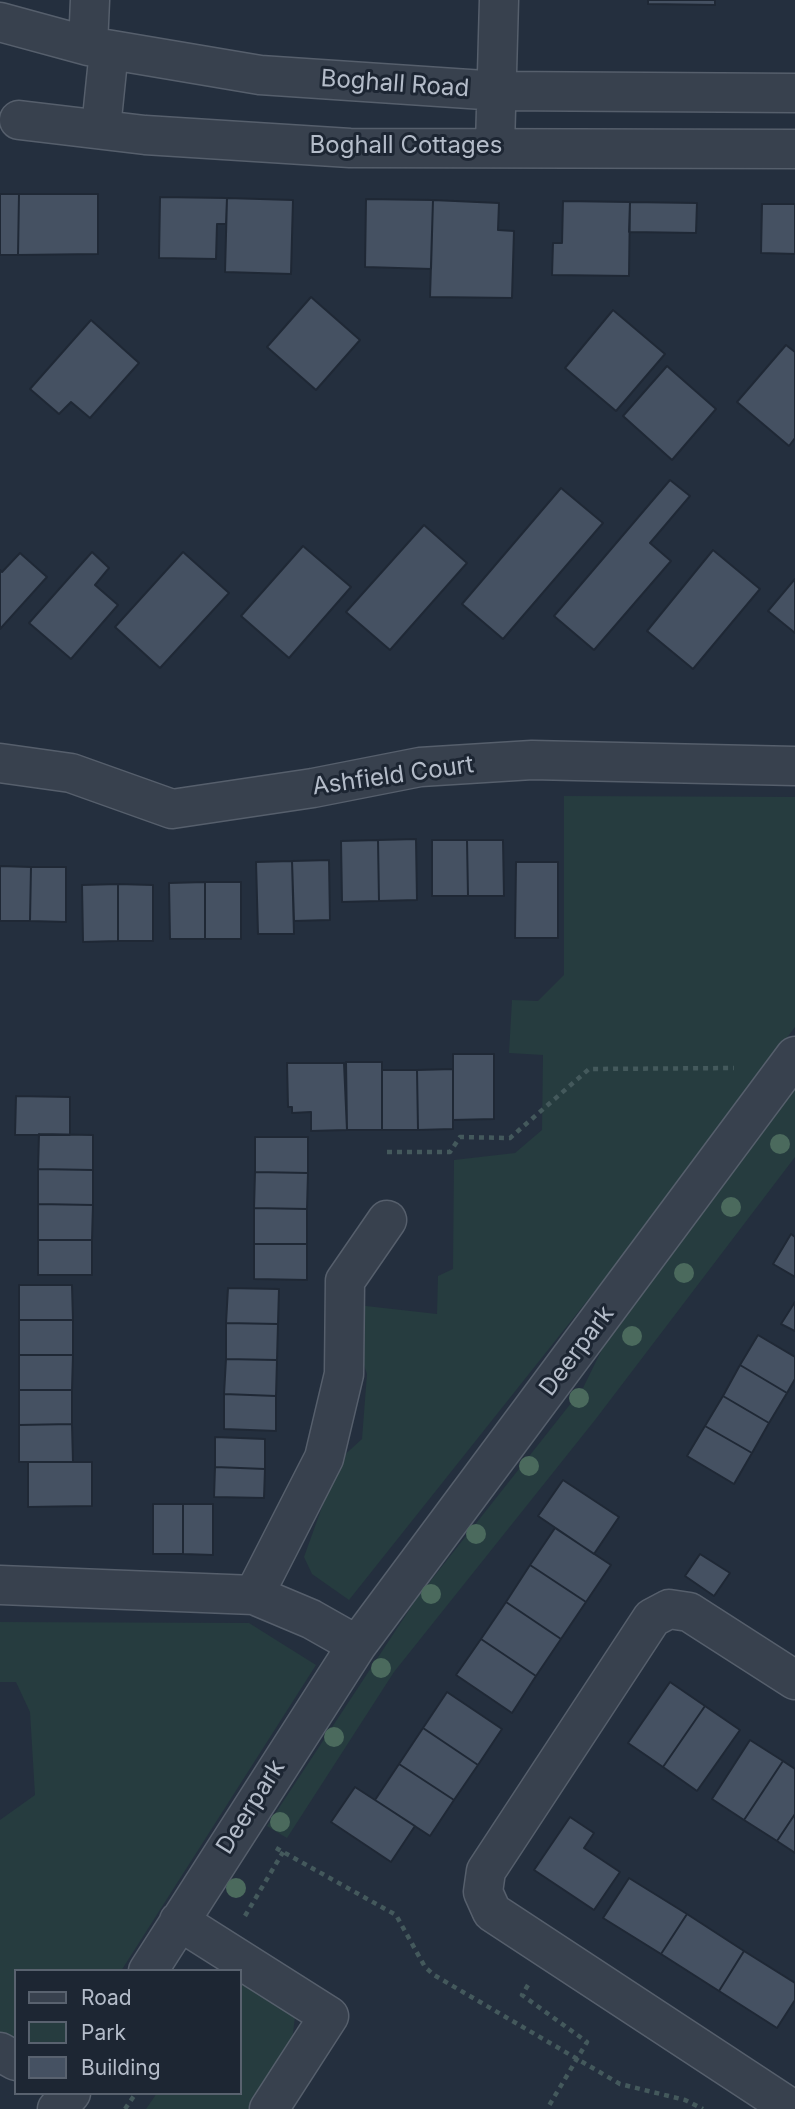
<!DOCTYPE html>
<html>
<head>
<meta charset="utf-8">
<style>
	body { margin:0 }
	#map { position:relative; width:795px; height:2109px; overflow:hidden; background:#242f3e; font-family:Inter,sans-serif }
	canvas { display:block }
	.legend { position:absolute; left:14px; top:1969px; width:228px; height:126px; box-sizing:border-box; background:#1d2633; border:2px solid #59626f; margin:0; padding:9px 12px; list-style:none; font-size:21px; color:#b4bcc9 }
	.legend li { display:flex; align-items:center; gap:14px; height:35px }
	.legend b { width:35px; border:2px solid #59626f }
</style>
</head>
<body>
<div id="map">
<canvas width="795" height="2109"></canvas>
<ul class="legend">
<li><b style="height:9px;background:#38414e"></b>Road</li>
<li><b style="height:19px;background:#263c3f"></b>Park</li>
<li><b style="height:19px;background:#455162"></b>Building</li>
</ul>
</div>
<script>
const context = document.querySelector('canvas').getContext('2d');
context.lineJoin = 'round';
function paint(path, color) { context.fillStyle = color; context.fill(path, 'evenodd'); }
const poly = rows => new Path2D(rows.map(r => 'M' + r).join(''));
function stroke(path, color, width, dash) { context.strokeStyle = color; context.lineWidth = width; context.lineCap = dash ? 'butt' : 'round'; context.setLineDash(dash || []); context.stroke(path); }
function drawText(font, color, halo, rows, align = 'center') {
  context.font = font + ' Inter,sans-serif'; context.lineWidth = 6; context.setLineDash([]); context.textBaseline = 'middle'; context.strokeStyle = halo; context.fillStyle = color; for (const [text, x, y, turn = 0] of rows) {
    context.save(); context.translate(x, y); context.rotate((+turn || 0) * Math.PI / 180); context.textAlign = isNaN(turn) ? turn : align; if (halo) context.strokeText(text, 0, 0); context.fillText(text, 0, 0); context.restore();
  }
}
const green = poly([
	[564,796,795,797,795,1027,614,1267,349,1600,312,1574,304,1557,339,1460,362,1439,367,1374,355,1339,357,1305,437,1314,438,1276,453,1269,454,1160,515,1153,542,1130,543,1055,509,1053,512,1000,538,1001,564,975],
	[795,1089,795,1157,595,1420,394,1672,287,1838,267,1826,417,1598,583,1388,641,1270],
	[0,1622,249,1623,316,1665,121,1971,16,1971,16,2041,0,2033,0,1820,35,1795,30,1712,16,1682,0,1682],
	[240,1982,295,2017,292,2041,250,2109,146,2109,157,2093,240,2093]
]);
const building = poly([
	[648,0,715,0,715,5,648,4,648,0],
	[0,194,19,194,18,255,0,255,0,194],
	[19,194,98,194,98,254,18,255,19,194],
	[160,197,227,198,226,224,217,224,216,259,159,258,160,197],
	[227,198,293,200,291,274,225,272,227,198],
	[366,199,433,200,431,269,365,267,366,199],
	[433,200,499,203,498,230,514,231,512,298,430,297,433,200],
	[563,201,630,202,629,276,552,275,553,243,562,243,563,201],
	[630,202,697,203,696,233,629,232,630,202],
	[762,204,795,204,795,254,761,253,762,204],
	[311,297,360,340,316,390,267,347,311,297],
	[613,310,665,354,616,411,565,368,613,310],
	[91,320,139,363,90,418,71,402,59,414,30,389,91,320],
	[786,345,795,352,795,438,789,446,737,402,786,345],
	[667,366,716,409,672,460,623,416,667,366],
	[670,480,690,496,650,543,671,561,594,650,554,616,670,480],
	[561,488,603,523,503,639,462,604,561,488],
	[424,525,467,563,390,650,346,612,424,525],
	[303,546,351,587,289,658,241,616,303,546],
	[713,550,760,589,693,669,647,631,713,550],
	[92,552,109,568,95,585,118,605,71,659,29,623,92,552],
	[183,552,229,593,160,668,115,627,183,552],
	[20,553,47,577,0,629,0,570,2,572,20,553],
	[795,579,795,633,768,611,795,579],
	[416,839,417,900,379,901,378,840,416,839],
	[378,840,379,901,342,902,341,841,378,840],
	[432,840,467,840,468,896,432,896,432,840],
	[467,840,503,840,504,896,468,896,467,840],
	[329,860,330,920,294,921,292,861,329,860],
	[292,861,294,934,258,934,256,862,292,861],
	[516,862,558,862,558,938,515,938,516,862],
	[0,866,31,867,30,921,0,921,0,866],
	[31,867,66,867,66,922,30,921,31,867],
	[205,882,205,939,170,939,169,883,205,882],
	[205,882,241,882,241,939,205,939,205,882],
	[118,884,118,941,83,942,82,885,118,884],
	[118,884,153,885,153,941,118,941,118,884],
	[453,1054,494,1054,494,1119,453,1120,453,1054],
	[346,1062,382,1062,382,1130,347,1130,346,1062],
	[287,1063,344,1063,347,1130,311,1131,311,1112,292,1113,292,1107,288,1107,287,1063],
	[453,1069,453,1129,418,1130,417,1070,453,1069],
	[382,1070,417,1070,418,1130,382,1130,382,1070],
	[16,1096,70,1097,70,1135,15,1135,16,1096],
	[39,1134,93,1135,93,1170,38,1169,39,1134],
	[255,1137,308,1137,308,1173,255,1172,255,1137],
	[38,1169,93,1170,93,1205,38,1204,38,1169],
	[255,1172,308,1173,307,1209,254,1208,255,1172],
	[38,1204,93,1205,92,1240,38,1240,38,1204],
	[254,1208,307,1209,307,1244,254,1244,254,1208],
	[791,1234,795,1237,795,1277,773,1264,791,1234],
	[38,1240,92,1240,92,1275,38,1275,38,1240],
	[254,1244,307,1244,307,1280,254,1279,254,1244],
	[19,1285,72,1285,73,1320,19,1320,19,1285],
	[228,1288,279,1289,278,1324,226,1323,228,1288],
	[795,1302,795,1331,781,1324,795,1302],
	[19,1320,73,1320,73,1355,19,1355,19,1320],
	[226,1323,278,1324,277,1360,226,1359,226,1323],
	[758,1335,795,1357,795,1379,787,1393,740,1365,758,1335],
	[19,1355,73,1355,72,1390,19,1390,19,1355],
	[226,1359,277,1360,276,1396,224,1394,226,1359],
	[740,1365,787,1393,769,1423,723,1396,740,1365],
	[19,1390,72,1390,72,1424,19,1425,19,1390],
	[224,1394,276,1396,276,1431,224,1429,224,1394],
	[723,1396,769,1423,752,1453,705,1426,723,1396],
	[72,1424,73,1462,19,1462,19,1425,72,1424],
	[705,1426,752,1453,734,1484,687,1456,705,1426],
	[215,1437,265,1439,265,1469,215,1467,215,1437],
	[28,1462,92,1462,92,1506,28,1507,28,1462],
	[215,1467,265,1469,264,1498,214,1497,215,1467],
	[563,1480,619,1517,594,1554,538,1516,563,1480],
	[153,1504,183,1504,183,1554,153,1554,153,1504],
	[183,1504,213,1504,213,1555,183,1554,183,1504],
	[555,1528,611,1565,586,1602,530,1565,555,1528],
	[700,1554,730,1573,714,1596,685,1576,700,1554],
	[530,1565,586,1602,561,1639,506,1602,530,1565],
	[506,1602,561,1639,536,1676,481,1639,506,1602],
	[481,1639,536,1676,512,1713,456,1675,481,1639],
	[670,1682,705,1706,663,1767,628,1743,670,1682],
	[447,1692,502,1729,478,1765,423,1728,447,1692],
	[705,1706,740,1730,697,1791,663,1767,705,1706],
	[423,1728,478,1765,454,1800,399,1764,423,1728],
	[750,1740,783,1761,744,1820,712,1799,750,1740],
	[783,1761,795,1769,795,1814,777,1841,744,1820,783,1761],
	[399,1764,454,1800,430,1836,375,1800,399,1764],
	[355,1787,415,1826,391,1862,331,1822,355,1787],
	[795,1814,795,1853,777,1841,795,1814],
	[570,1817,594,1833,584,1848,620,1872,594,1910,534,1870,570,1817],
	[629,1878,687,1914,661,1954,603,1918,629,1878],
	[687,1914,744,1951,719,1991,661,1954,687,1914],
	[744,1951,795,1983,795,2000,777,2028,719,1991,744,1951]
]);
const path = poly([
	[387,1152,450,1152,460,1137,510,1138,589,1069,734,1068],
	[276,1848,396,1915,425,1967,434,1975,620,2084,685,2100,703,2109],
	[245,1916,283,1852],
	[528,1985,522,1995,587,2042,547,2109],
	[125,2109,136,2093]
]);
const minor = poly([
	[0,22,88,46,260,75,499,91,795,93],
	[88,46,90,0],
	[19,120,145,135,350,148,795,149],
	[101,128,109,50],
	[495,146,499,0],
	[0,763,71,773,172,809,313,788,420,767,532,760,795,766],
	[0,1585,254,1595,311,1619,357,1645],
	[254,1595,324,1458,344,1374,345,1281,387,1220],
	[179,1921,329,2016,269,2109],
	[148,1971,357,1645,795,1056],
	[0,2052,16,2061],
	[57,2109,71,2093],
	[792,2109,492,1912,483,1892,486,1871,652,1618,669,1609,689,1612,795,1680]
]);
const trees = [
	[780,1144],
	[731,1207],
	[684,1273],
	[632,1336],
	[579,1398],
	[529,1466],
	[476,1534],
	[431,1594],
	[381,1668],
	[334,1737],
	[280,1822],
	[236,1888]
];
const streetNames = [
	["Boghall Road",395,84,4],
	["Boghall Cottages",406,146],
	["Ashfield Court",393,776,-8],
	["Deerpark",577,1351,-53],
	["Deerpark",251,1807,-58]
];
paint(green, '#263c3f');
paint(building, '#455162');
stroke(building, '#1f2835', 2);
stroke(minor, '#565f6c', 41);
stroke(path, '#44595c', 4.5, [5, 5]);
stroke(minor, '#38414e', 38);
context.fillStyle = '#4b6a5d';
for (const [x, y] of trees) { context.beginPath(); context.arc(x, y, 10, 0, 2 * Math.PI); context.fill(); }
drawText('24px', '#b4bcc9', '#1d2633', streetNames);
</script>
</body>
</html>
